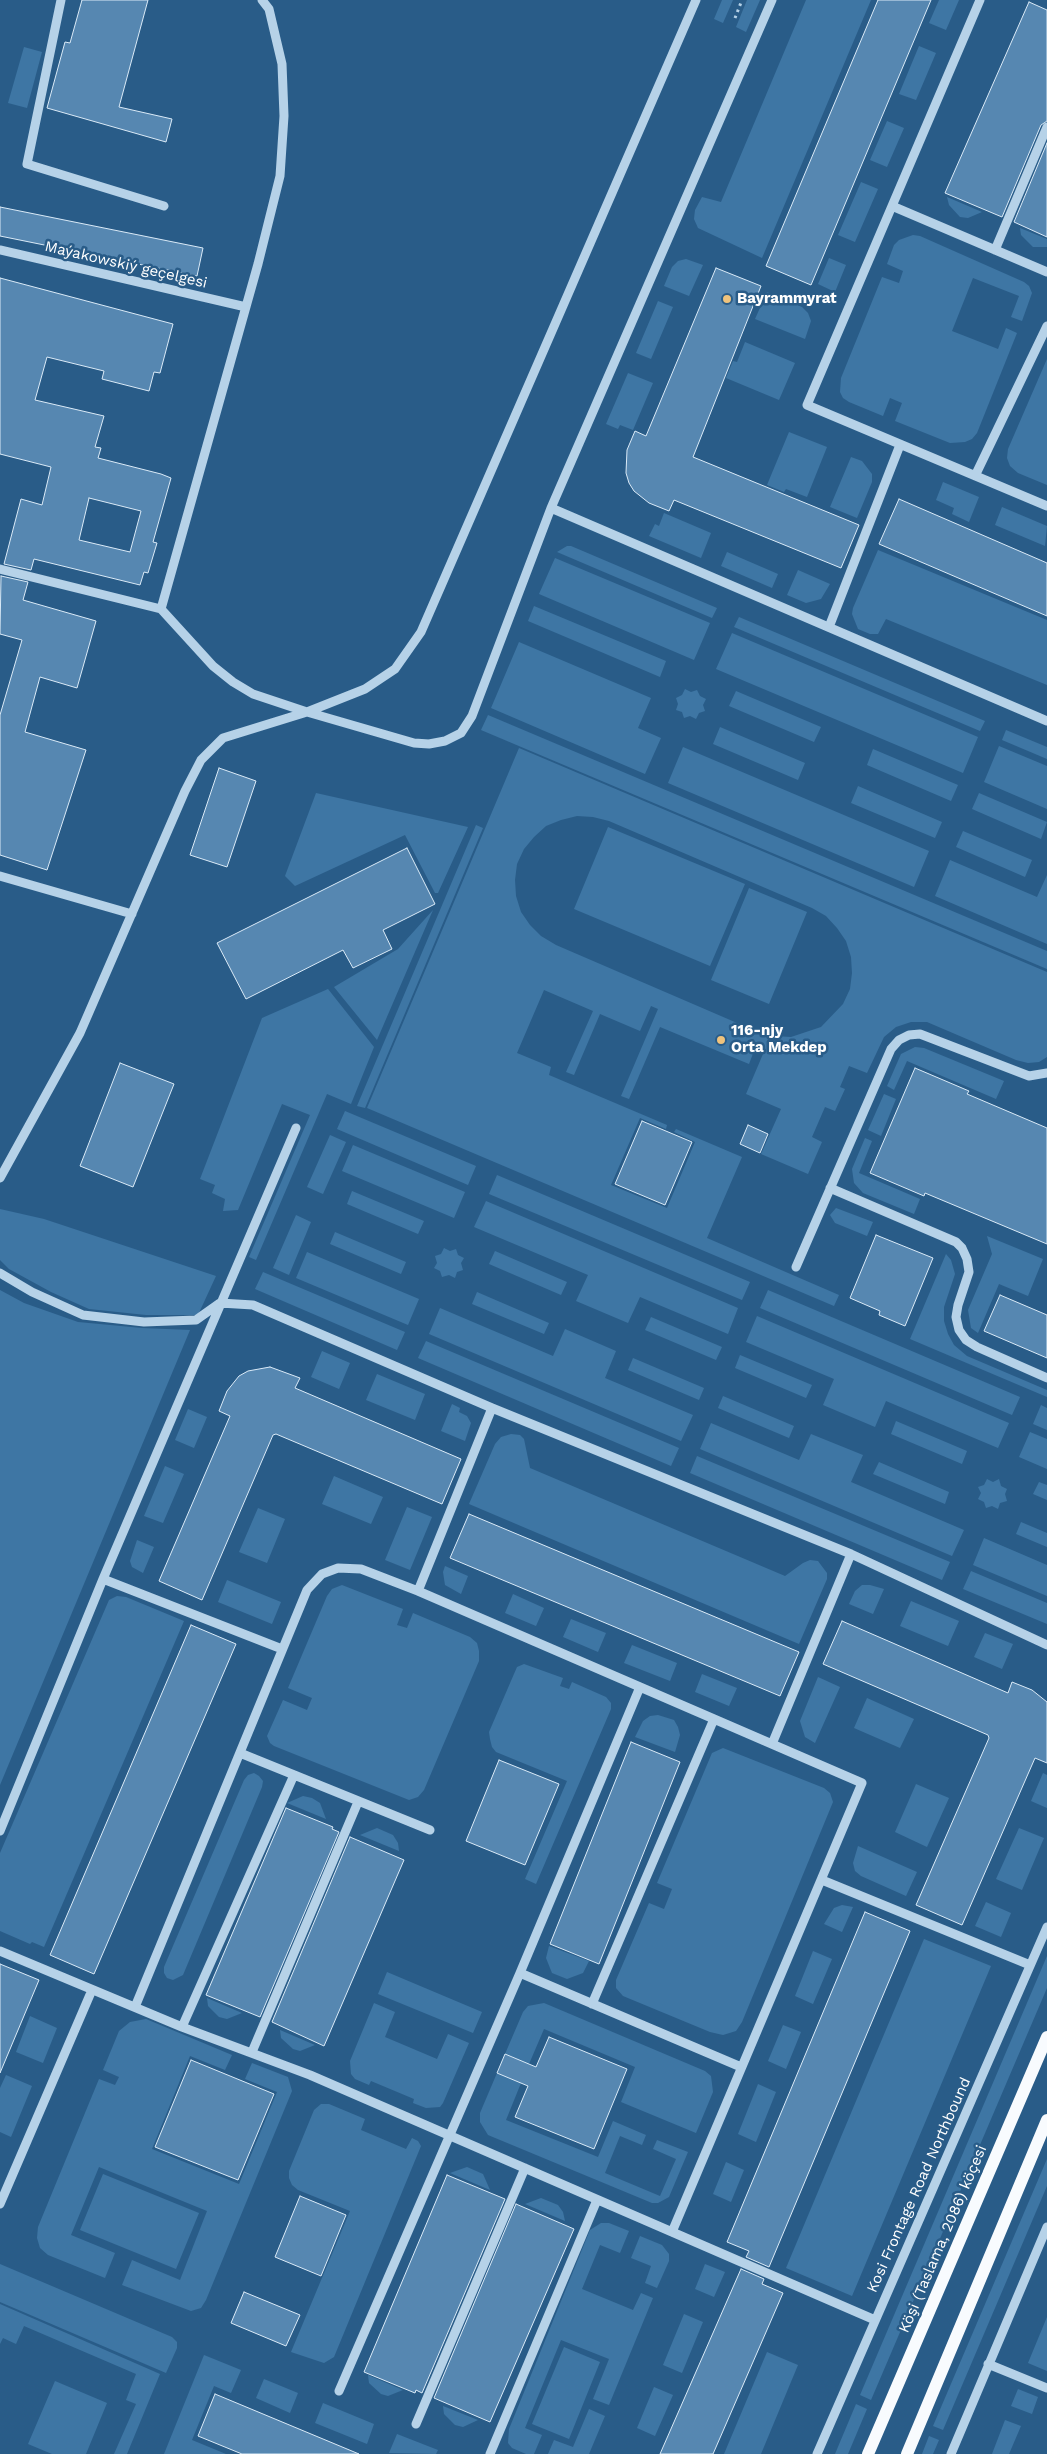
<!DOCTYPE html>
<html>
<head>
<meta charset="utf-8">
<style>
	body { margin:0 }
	canvas { display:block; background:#295c88 }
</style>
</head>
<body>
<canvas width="1047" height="2454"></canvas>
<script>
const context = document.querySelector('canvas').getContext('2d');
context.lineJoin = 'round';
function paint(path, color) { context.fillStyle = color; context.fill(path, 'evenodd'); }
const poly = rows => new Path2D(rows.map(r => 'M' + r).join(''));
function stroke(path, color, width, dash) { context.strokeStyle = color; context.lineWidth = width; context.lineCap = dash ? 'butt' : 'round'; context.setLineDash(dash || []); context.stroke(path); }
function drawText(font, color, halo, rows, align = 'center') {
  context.font = font + ' "Work Sans",sans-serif'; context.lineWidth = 5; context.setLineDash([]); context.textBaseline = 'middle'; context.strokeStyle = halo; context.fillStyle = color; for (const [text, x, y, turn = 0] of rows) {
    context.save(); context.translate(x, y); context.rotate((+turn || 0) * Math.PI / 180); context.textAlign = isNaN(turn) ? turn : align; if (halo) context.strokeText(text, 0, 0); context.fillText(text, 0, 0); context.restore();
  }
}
const green = poly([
	[722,0,733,0,723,23,714,19],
	[747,0,760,0,746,32,736,27],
	[806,0,871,0,762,258,698,228,694,219,695,210,702,197,721,202],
	[939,0,959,0,946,30,929,23],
	[919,46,936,53,916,100,899,94],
	[24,47,42,52,27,108,8,103],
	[887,121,904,128,887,167,870,160],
	[861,182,878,189,855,242,838,235],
	[947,197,982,212,968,218,960,217,949,205],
	[1020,228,1047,239,1047,247,1033,247,1021,235],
	[913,235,920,236,1024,282,1029,286,1032,293,1022,321,1011,317,1019,296,973,278,952,331,998,349,1006,328,1017,333,977,433,972,439,965,442,950,443,895,421,902,403,890,398,883,416,849,402,843,398,840,392,841,378,882,277,899,283,903,271,887,264,894,245,899,240],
	[829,258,846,265,835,292,818,284],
	[686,259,703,265,689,296,664,286,672,267,678,261],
	[767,292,802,307,808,313,811,321,805,339,755,319],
	[658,301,673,307,651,359,636,353],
	[745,342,795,363,779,400,726,378,733,361,737,362],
	[1047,359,1047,485,1018,473,1010,466,1007,458,1008,449],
	[628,373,653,383,633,430,620,425,618,429,606,424],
	[789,432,827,447,807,497,786,489,784,492,767,485],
	[851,457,862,461,872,474,872,482,857,518,830,507],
	[943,482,979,497,969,522,952,514,954,508,936,500],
	[1002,507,1047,526,1045,546,995,525],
	[664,513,711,533,701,558,649,536,655,524,659,526],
	[567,546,571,546,717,608,712,618,557,552],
	[878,550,1047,620,1047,685,886,619,878,634,870,634,858,629,852,614,853,608],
	[727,552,778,574,772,588,721,566],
	[555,558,710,623,694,660,539,594],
	[798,570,830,584,821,599,806,603,787,595],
	[534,606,666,661,660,677,528,621],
	[739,617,985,721,980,731,734,627],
	[732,633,978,737,963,773,716,669],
	[519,642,651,698,638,728,661,738,645,774,491,708],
	[685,689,691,692,697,690,700,696,706,699,703,705,705,711,699,713,696,719,690,716,684,718,682,712,676,710,678,704,676,698,682,695],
	[736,691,821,727,814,742,729,706],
	[488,715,1047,951,1047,969,481,730],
	[720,727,805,763,798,780,713,744],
	[1006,730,1047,747,1047,759,1002,740],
	[999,746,1047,766,1047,809,984,782],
	[683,747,929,851,914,887,668,783],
	[519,748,1047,972,1047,1057,1039,1062,1028,1063,1016,1060,927,1022,911,1022,896,1027,884,1037,867,1073,849,1066,840,1087,845,1089,835,1111,825,1107,812,1137,822,1142,808,1174,761,1154,781,1109,746,1094,763,1054,754,1051,749,1064,660,1027,629,1099,621,1096,658,1009,651,1006,640,1031,600,1014,574,1075,566,1072,593,1011,544,990,517,1053,551,1067,549,1075,667,1125,666,1129,640,1118,611,1185,667,1208,695,1142,674,1132,676,1129,742,1157,707,1238,839,1295,834,1306,367,1108],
	[577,816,593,817,609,821,812,908,826,916,837,928,846,941,851,957,852,973,850,989,843,1004,821,1027,791,1037,774,1036,758,1032,556,945,541,936,530,925,521,912,516,896,515,880,517,864,524,849,534,837,546,826,561,820],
	[873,749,958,785,951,801,867,765],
	[858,786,942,822,935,838,851,803],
	[316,793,468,827,438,893,435,893,405,835,295,886,285,876],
	[979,793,1047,822,1041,839,972,809],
	[476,825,483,828,365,1108,357,1106],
	[608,827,745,884,710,966,574,909],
	[963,831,1032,860,1025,877,956,847],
	[950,860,1037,897,1047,875,1047,944,935,896],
	[749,888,807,912,769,1004,711,980],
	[433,910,377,1040,334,987,398,949],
	[328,989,374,1047,351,1104,327,1094,256,1260,249,1257,310,1115,282,1104,238,1210,223,1211,225,1199,212,1193,215,1185,200,1179,262,1018],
	[915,1047,924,1048,1004,1081,996,1099,907,1061,894,1090,887,1086,901,1054],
	[884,1094,896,1099,881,1136,868,1130],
	[345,1111,476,1166,468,1185,337,1129],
	[330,1135,346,1142,323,1194,307,1187],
	[865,1138,872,1141,859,1173,920,1199,914,1214,863,1193,854,1183,852,1169],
	[353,1145,465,1192,454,1218,342,1171],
	[497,1175,750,1282,742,1300,489,1194],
	[352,1191,424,1221,418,1234,347,1204],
	[486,1201,738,1308,728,1334,640,1297,628,1323,576,1301,588,1275,474,1227],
	[836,1208,873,1222,867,1236,835,1223,830,1215],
	[0,1209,44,1219,216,1276,198,1315,146,1315,89,1309,51,1292,9,1269,0,1260],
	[296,1215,311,1222,289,1275,273,1268],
	[335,1232,406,1262,401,1274,330,1244],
	[987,1236,1043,1259,1028,1296,999,1284,978,1333,971,1328,968,1310,992,1254],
	[444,1248,450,1251,456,1249,458,1255,464,1258,461,1263,463,1270,457,1272,455,1278,449,1275,442,1277,440,1271,434,1268,437,1263,435,1256,441,1254],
	[495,1251,567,1282,561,1295,489,1264],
	[307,1252,419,1299,408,1325,296,1278],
	[946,1254,951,1260,955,1274,944,1307,944,1321,948,1334,954,1345,967,1356,1047,1390,1047,1397,910,1339],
	[263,1272,405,1332,397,1350,255,1289],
	[0,1290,24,1303,78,1322,142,1328,190,1330,0,1785],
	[768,1290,1020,1397,1012,1415,760,1308],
	[477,1292,549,1323,544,1334,472,1304],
	[440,1308,553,1356,565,1329,616,1351,605,1378,693,1415,681,1441,429,1334],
	[757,1316,1009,1423,998,1448,886,1401,875,1427,823,1405,834,1379,746,1342],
	[651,1317,722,1347,716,1360,645,1330],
	[426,1341,679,1448,671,1466,418,1358],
	[322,1351,350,1363,339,1389,311,1377],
	[740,1355,812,1385,806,1398,735,1368],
	[633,1358,704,1388,699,1400,628,1370],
	[377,1374,425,1394,415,1420,366,1400],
	[723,1396,794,1426,789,1438,718,1408],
	[452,1404,460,1408,459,1412,467,1416,471,1423,465,1441,441,1431],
	[1041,1405,1047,1408,1047,1430,1033,1424],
	[188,1409,207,1417,194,1448,175,1440],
	[896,1421,967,1451,962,1464,891,1434],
	[711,1423,799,1460,811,1434,863,1455,851,1482,964,1530,952,1556,700,1449],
	[1030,1432,1047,1439,1047,1469,1019,1457],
	[511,1434,520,1435,524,1439,530,1468,785,1576,803,1563,810,1560,818,1561,827,1573,827,1579,799,1644,469,1504,495,1444,501,1437],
	[697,1456,950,1562,942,1580,690,1473],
	[879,1462,949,1492,945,1504,873,1474],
	[165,1466,184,1474,163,1523,144,1516],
	[334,1476,383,1497,371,1524,322,1504],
	[987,1479,993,1482,999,1479,1001,1486,1007,1489,1005,1494,1007,1501,1000,1503,998,1509,992,1506,986,1508,984,1502,978,1499,981,1493,978,1487,984,1485],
	[1039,1482,1047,1485,1047,1500,1033,1494],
	[407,1507,432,1517,410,1570,385,1560],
	[258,1508,285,1519,267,1563,239,1552],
	[1021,1522,1047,1533,1047,1547,1016,1534],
	[984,1538,1047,1565,1047,1596,973,1565],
	[137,1540,154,1547,143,1573,132,1567,130,1561],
	[445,1566,468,1576,461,1594,445,1585,443,1572],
	[971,1571,1047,1603,1047,1624,963,1589],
	[227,1580,281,1602,272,1624,218,1602],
	[342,1585,403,1609,397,1625,407,1628,413,1613,470,1637,477,1643,479,1651,479,1661,424,1790,418,1797,409,1800,274,1746,270,1743,267,1736,283,1700,307,1710,312,1698,288,1688,327,1596,332,1589],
	[862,1585,870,1585,884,1589,873,1614,849,1604,855,1591],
	[513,1594,544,1608,536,1626,505,1613],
	[117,1596,126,1597,184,1621,44,1947,32,1942,30,1944,0,1931,0,1853,109,1600],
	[911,1601,959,1621,948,1646,900,1626],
	[571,1619,606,1633,598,1652,563,1637],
	[985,1633,1013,1644,1002,1669,974,1657],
	[632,1645,677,1663,670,1681,624,1663],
	[524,1664,563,1678,560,1686,569,1689,572,1682,606,1697,611,1703,611,1709,536,1884,525,1879,567,1781,496,1752,492,1747,490,1739,489,1732,517,1667],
	[702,1674,737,1688,729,1706,695,1692],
	[818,1677,840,1687,815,1743,805,1737,800,1721],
	[867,1698,914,1719,900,1748,854,1728],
	[658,1715,674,1720,678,1727,680,1735,675,1752,635,1737,643,1721,650,1716],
	[723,1748,824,1788,830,1793,833,1802,742,2022,736,2031,723,2035,710,2032,623,1996,616,1988,616,1980,649,1903,664,1909,672,1889,657,1883,712,1753],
	[254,1773,259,1776,263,1781,262,1787,183,1975,173,1980,167,1978,164,1973,164,1967,244,1780,248,1775],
	[1043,1773,1047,1775,1047,1808,1031,1801],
	[916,1784,949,1798,927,1847,895,1832],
	[303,1796,312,1798,320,1803,326,1819,287,1803],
	[377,1828,393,1835,398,1843,399,1851,360,1835],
	[1019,1828,1044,1838,1022,1890,996,1879],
	[858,1846,917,1872,906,1896,861,1876,855,1871,853,1863],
	[986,1902,1011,1913,1001,1937,975,1926],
	[842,1905,853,1907,842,1932,824,1924,834,1908],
	[924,1939,991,1966,852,2296,786,2268],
	[549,1946,589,1961,583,1973,567,1979,552,1973,546,1958],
	[813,1951,832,1959,813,2004,795,1996],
	[1047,1956,1047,1988,871,2400,860,2395],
	[387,1972,482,2012,473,2033,378,1994],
	[207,1998,242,2013,227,2019,219,2017,208,2006],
	[374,2003,395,2012,385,2037,437,2059,448,2034,469,2043,443,2103,440,2107,426,2108,413,2103,414,2099,371,2081,369,2085,355,2079,351,2074,350,2061],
	[544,2003,705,2071,711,2076,713,2092,696,2133,621,2102,635,2067,544,2029,529,2064,505,2054,523,2012,528,2006],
	[30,2016,57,2028,43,2063,16,2052],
	[146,2019,232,2055,225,2070,190,2056,152,2149,239,2184,277,2092,245,2079,252,2063,288,2077,292,2091,206,2300,201,2308,191,2311,122,2285,132,2260,180,2280,207,2211,99,2167,71,2235,115,2253,105,2278,48,2255,40,2248,37,2238,38,2227,99,2079,115,2085,119,2077,103,2070,119,2031,130,2022],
	[783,2025,801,2032,786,2069,768,2061],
	[280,2030,315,2045,300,2051,293,2049,281,2038],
	[497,2073,521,2083,506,2120,598,2157,613,2121,646,2135,642,2145,620,2136,605,2173,660,2196,676,2159,653,2149,657,2140,688,2152,669,2197,658,2203,652,2203,488,2135,480,2122,480,2113],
	[6,2075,32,2086,11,2137,0,2132,0,2088],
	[758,2084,776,2092,756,2142,738,2134],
	[321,2104,329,2104,365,2119,361,2130,406,2149,412,2138,418,2141,421,2146,334,2357,324,2363,291,2352,350,2211,298,2190,292,2185,289,2178,289,2171,314,2110],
	[1047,2159,1047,2186,943,2430,933,2426],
	[726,2162,744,2170,731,2202,713,2194],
	[467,2167,483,2174,490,2190,450,2173],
	[103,2174,199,2213,176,2269,80,2230],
	[541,2198,558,2205,563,2212,565,2221,525,2204],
	[601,2223,609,2223,629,2231,620,2253,600,2245,582,2289,633,2310,641,2293,653,2298,609,2405,593,2399,609,2359,561,2340,525,2428,542,2435,534,2454,526,2454,512,2448,508,2443,509,2429,590,2230],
	[640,2236,662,2245,669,2254,669,2261,657,2288,645,2283,651,2266,631,2258],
	[0,2264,172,2337,177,2342,177,2348,166,2373,0,2302],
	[705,2264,725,2272,714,2297,695,2289],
	[0,2304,160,2374,127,2454,114,2454,136,2404,126,2400,136,2374,24,2326,16,2344,3,2338,0,2344],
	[684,2314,703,2322,682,2373,663,2365],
	[1047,2317,1047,2371,1028,2363],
	[564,2347,600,2362,569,2439,532,2424],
	[767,2352,798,2365,761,2454,724,2454],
	[204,2355,241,2370,231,2393,214,2386,192,2440,226,2454,164,2454],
	[368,2375,403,2390,388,2396,381,2394,369,2383],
	[264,2379,298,2393,290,2413,256,2398],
	[55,2381,107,2403,86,2454,52,2454,28,2444],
	[654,2387,673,2395,655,2436,637,2428],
	[1018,2389,1038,2397,1032,2414,1011,2406],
	[323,2403,374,2424,367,2444,315,2423],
	[856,2404,867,2409,848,2454,835,2454],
	[443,2406,478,2420,463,2427,455,2425,444,2414],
	[589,2409,605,2416,589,2454,548,2454,554,2440,573,2447],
	[1005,2420,1021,2426,1009,2454,992,2454],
	[397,2434,438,2450,436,2454,389,2453],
	[929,2436,939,2440,933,2454,922,2454]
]);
const building = poly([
	[82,0,148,0,119,107,172,119,166,142,47,108,65,42,70,43,82,0],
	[878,0,931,0,811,285,766,266,878,0],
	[1029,2,1047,10,1047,121,1041,125,1002,217,945,193,1029,2],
	[1047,143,1047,237,1014,222,1047,143],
	[0,207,203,248,197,276,0,236,0,207],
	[716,268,761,286,693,457,859,525,841,568,674,500,669,511,649,503,634,491,629,483,626,473,627,450,635,431,646,436,716,268],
	[0,278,173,324,160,373,154,372,149,391,102,379,104,371,47,357,35,400,104,416,95,447,101,448,98,458,161,474,171,478,153,542,157,543,148,573,144,572,140,585,34,559,31,570,4,564,21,499,42,505,51,467,0,454,0,278],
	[89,498,141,511,130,552,79,540,89,498],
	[899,499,1047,563,1047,616,879,544,899,499],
	[1,576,28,582,23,600,96,621,77,688,40,677,25,732,86,750,47,870,0,855,0,715,22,640,0,634,1,576],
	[219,768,256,781,227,867,190,855,219,768],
	[407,848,435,904,383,930,392,949,353,968,343,950,246,999,217,943,407,848],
	[120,1063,174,1084,133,1187,80,1166,120,1063],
	[915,1068,969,1091,967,1094,1047,1128,1047,1244,925,1193,924,1196,870,1173,915,1068],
	[642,1121,692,1142,665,1205,615,1184,642,1121],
	[748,1125,768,1134,760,1153,740,1144,748,1125],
	[876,1235,933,1258,905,1326,879,1315,880,1311,850,1298,876,1235],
	[1000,1295,1047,1315,1047,1358,984,1331,1000,1295],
	[270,1367,300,1378,295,1388,461,1459,442,1504,276,1434,273,1435,202,1600,159,1581,230,1416,219,1411,227,1391,239,1376,248,1371,270,1367],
	[469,1514,799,1652,780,1696,450,1558,469,1514],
	[842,1621,1008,1693,1012,1682,1032,1690,1047,1702,1047,1763,1035,1758,962,1925,916,1905,989,1738,988,1735,823,1664,842,1621],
	[191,1625,236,1644,94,1974,50,1955,191,1625],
	[631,1742,680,1762,599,1964,550,1944,631,1742],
	[499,1760,559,1784,525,1865,466,1841,499,1760],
	[286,1808,333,1827,332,1829,339,1832,260,2017,206,1995,286,1808],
	[350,1837,404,1860,324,2046,272,2022,350,1837],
	[865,1912,910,1931,769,2267,746,2257,749,2251,727,2242,865,1912],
	[0,1964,39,1980,0,2073,0,1964],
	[549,2037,627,2069,594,2149,515,2117,528,2086,497,2073,505,2054,536,2067,549,2037],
	[191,2060,274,2094,238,2180,155,2147,191,2060],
	[447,2175,505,2199,422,2393,416,2390,415,2393,364,2372,447,2175],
	[300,2196,346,2215,321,2276,275,2257,300,2196],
	[516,2204,574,2229,490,2422,434,2398,516,2204],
	[741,2269,764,2279,762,2284,783,2293,713,2454,660,2454,741,2269],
	[244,2292,300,2315,286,2346,231,2323,244,2292],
	[215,2394,359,2454,242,2454,198,2436,215,2394]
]);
const path = poly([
	[735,18,742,0]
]);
const minor = poly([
	[61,0,27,164,164,206],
	[262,0,269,9,282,64,284,116,280,176,258,264,161,609,213,666,233,682,253,694,307,712,414,743,429,744,445,741,461,733,472,716,551,508,1047,721],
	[980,0,807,405,1047,506],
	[892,206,1047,272],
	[0,250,246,307],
	[995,250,1047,127],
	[975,476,1047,326],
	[551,508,772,0],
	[0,569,161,609],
	[829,627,900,445],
	[0,876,132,914],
	[0,1178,80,1033,185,791,201,760,223,738,307,712,365,689,395,669,421,632,696,0],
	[830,1188,956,1242,962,1248,967,1259,969,1272,958,1305,956,1317,959,1330,966,1340,977,1347,1047,1378],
	[796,1267,891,1049,899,1040,909,1035,920,1034,1029,1076,1047,1073],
	[0,1273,32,1292,83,1315,144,1322,196,1320,220,1303,253,1305,492,1408,851,1554,1047,1645],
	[103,1579,282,1649],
	[418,1591,862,1783,672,2232],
	[772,1744,851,1554],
	[240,1753,430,1830],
	[0,1831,103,1579,296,1128],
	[822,1880,1030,1965],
	[0,1951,182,2027,310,2075,875,2320],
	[520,1973,640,1687],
	[592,2004,714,1719],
	[135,2007,307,1590,322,1574,338,1568,361,1569,418,1591,492,1408],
	[182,2027,294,1775],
	[252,2052,358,1802],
	[0,2204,92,1990],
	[988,2364,1047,2388],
	[339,2391,520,1973,741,2067],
	[416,2424,525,2168],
	[490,2454,597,2200],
	[817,2454,1047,1927],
	[951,2454,1047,2227]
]);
const major = poly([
	[868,2454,1047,2037],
	[907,2454,1047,2120]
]);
const markers = [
	[727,299,5,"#efc37d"],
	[721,1040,5,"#efc37d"]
];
const streetNames = [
	["Maýakowskiý geçelgesi",126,265,13],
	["Kosi Frontage Road Northbound",919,2185,-66],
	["Köşi (Taslama, 2086) köçesi",943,2239,-67]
];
const poiNames = [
	["Bayrammyrat",737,299],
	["116-njy",731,1031],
	["Orta Mekdep",731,1048]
];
paint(green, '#3e76a4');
paint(building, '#5687b1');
stroke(building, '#daeaf7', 1);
stroke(path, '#b6d2e8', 3, [2.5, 4]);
stroke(minor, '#b6d2e8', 9);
stroke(major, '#f8fbfe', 12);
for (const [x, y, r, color] of markers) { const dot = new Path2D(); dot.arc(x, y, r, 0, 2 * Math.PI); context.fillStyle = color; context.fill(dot); stroke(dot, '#295c88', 2); }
drawText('15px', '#fff', '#295c88', streetNames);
drawText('bold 15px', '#fff', '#295c88', poiNames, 'left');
</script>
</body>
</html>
